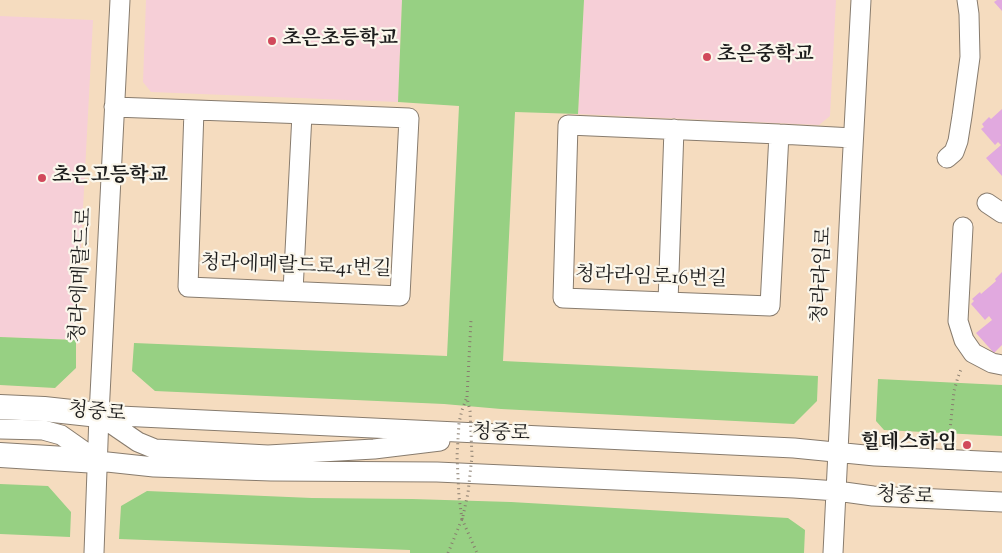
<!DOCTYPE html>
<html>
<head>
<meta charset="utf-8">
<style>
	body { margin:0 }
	canvas { display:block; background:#f5dcbf }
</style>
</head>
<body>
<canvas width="1002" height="553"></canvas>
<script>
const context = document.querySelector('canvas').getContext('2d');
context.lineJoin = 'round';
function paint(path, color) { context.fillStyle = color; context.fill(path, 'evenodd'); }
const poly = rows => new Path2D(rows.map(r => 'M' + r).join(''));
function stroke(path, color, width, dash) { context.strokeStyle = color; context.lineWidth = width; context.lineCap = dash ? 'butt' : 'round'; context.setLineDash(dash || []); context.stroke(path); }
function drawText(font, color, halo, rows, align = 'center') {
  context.font = font + ' "Sorts Mill Goudy","Noto Serif KR",serif'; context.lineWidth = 4.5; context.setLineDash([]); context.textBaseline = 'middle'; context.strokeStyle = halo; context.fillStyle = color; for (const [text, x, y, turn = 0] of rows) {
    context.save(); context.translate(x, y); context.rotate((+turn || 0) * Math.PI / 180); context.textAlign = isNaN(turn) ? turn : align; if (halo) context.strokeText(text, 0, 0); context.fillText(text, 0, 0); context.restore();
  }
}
const built = poly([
	[146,0,402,0,398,102,151,92,143,82],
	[584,0,836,0,830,116,819,125,578,114],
	[0,16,93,20,76,340,0,337]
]);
const green = poly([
	[402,0,584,0,578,114,515,112,503,361,818,376,817,401,794,424,501,409,444,404,155,391,132,371,134,343,447,356,459,106,398,102],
	[0,337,76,340,76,368,55,388,0,385],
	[878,379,1002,385,1002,436,884,430,876,421],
	[0,484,48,486,71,512,70,537,0,534],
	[147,491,312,498,412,499,511,502,788,518,805,530,804,553,410,553,410,550,119,539,121,506]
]);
const building = poly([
	[997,0,1002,0,1002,11,994,2],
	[1002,109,1002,176,986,158,1001,145,998,142,995,145,981,129,984,127,982,124,989,117,991,119],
	[1002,272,1002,345,994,353,976,333,992,320,989,316,985,320,971,304,974,301,972,299,980,292,981,294,996,281,995,279]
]);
const path = poly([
	[467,397,471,320],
	[949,440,954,391,958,377,962,367],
	[462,519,477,553],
	[448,553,462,519]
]);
const minor = poly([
	[114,107,334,115,409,118,400,296,188,287,194,110],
	[779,134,770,306,563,298,568,125,779,134,853,138],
	[947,158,954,152,958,141,962,116,970,57,969,14,967,0],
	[987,203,1002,213],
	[963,227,958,321,964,340,973,353,992,363,1002,365],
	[293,291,302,114],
	[668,302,674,129],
	[99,415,794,448,875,456,1002,462],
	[100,416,138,442,155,449,268,455,374,449,440,441],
	[0,429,43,430,61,435,98,461,154,467,271,471,437,472,794,488,837,491,873,496,1002,502],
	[94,553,99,415,120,0],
	[833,553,852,166,861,0]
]);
const major = poly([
	[0,407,44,409,99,415],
	[0,455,98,461]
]);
const pathBridge = poly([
	[463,516,468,493,472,456,470,411,467,398],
	[462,519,459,497,457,456,459,423,462,410,467,397]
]);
const markers = [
	[272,41,5,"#d1495b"],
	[707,57,5,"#d1495b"],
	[42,178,5,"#d1495b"],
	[967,445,5,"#d1495b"]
];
const poiNames = [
	["초은초등학교",282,41],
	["초은중학교",717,57],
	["초은고등학교",52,178],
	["힐데스하임",957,445,"right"]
];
const streetNames = [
	["청라에메랄드로41번길",296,268,2],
	["청라에메랄드로",83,275,-87],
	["청라라임로",824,275,-87],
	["청라라임로16번길",651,279,2],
	["청중로",97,414,5],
	["청중로",501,435,2],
	["청중로",905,498,3]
];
paint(built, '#f6cfd7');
paint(green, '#97d083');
paint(building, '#e1a9df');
stroke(minor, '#887c6e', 21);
stroke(major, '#887c6e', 26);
stroke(path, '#887c6e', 3, [1, 4]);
stroke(minor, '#fff', 19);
stroke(major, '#fff', 24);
stroke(pathBridge, '#887c6e', 3, [1, 4]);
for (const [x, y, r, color] of markers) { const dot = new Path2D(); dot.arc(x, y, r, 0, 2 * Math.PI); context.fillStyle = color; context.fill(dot); stroke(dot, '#fbf7ec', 2); }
drawText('bold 20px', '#1c1c1c', '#fbf7ec', poiNames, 'left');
drawText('20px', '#1c1c1c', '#fbf7ec', streetNames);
</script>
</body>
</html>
